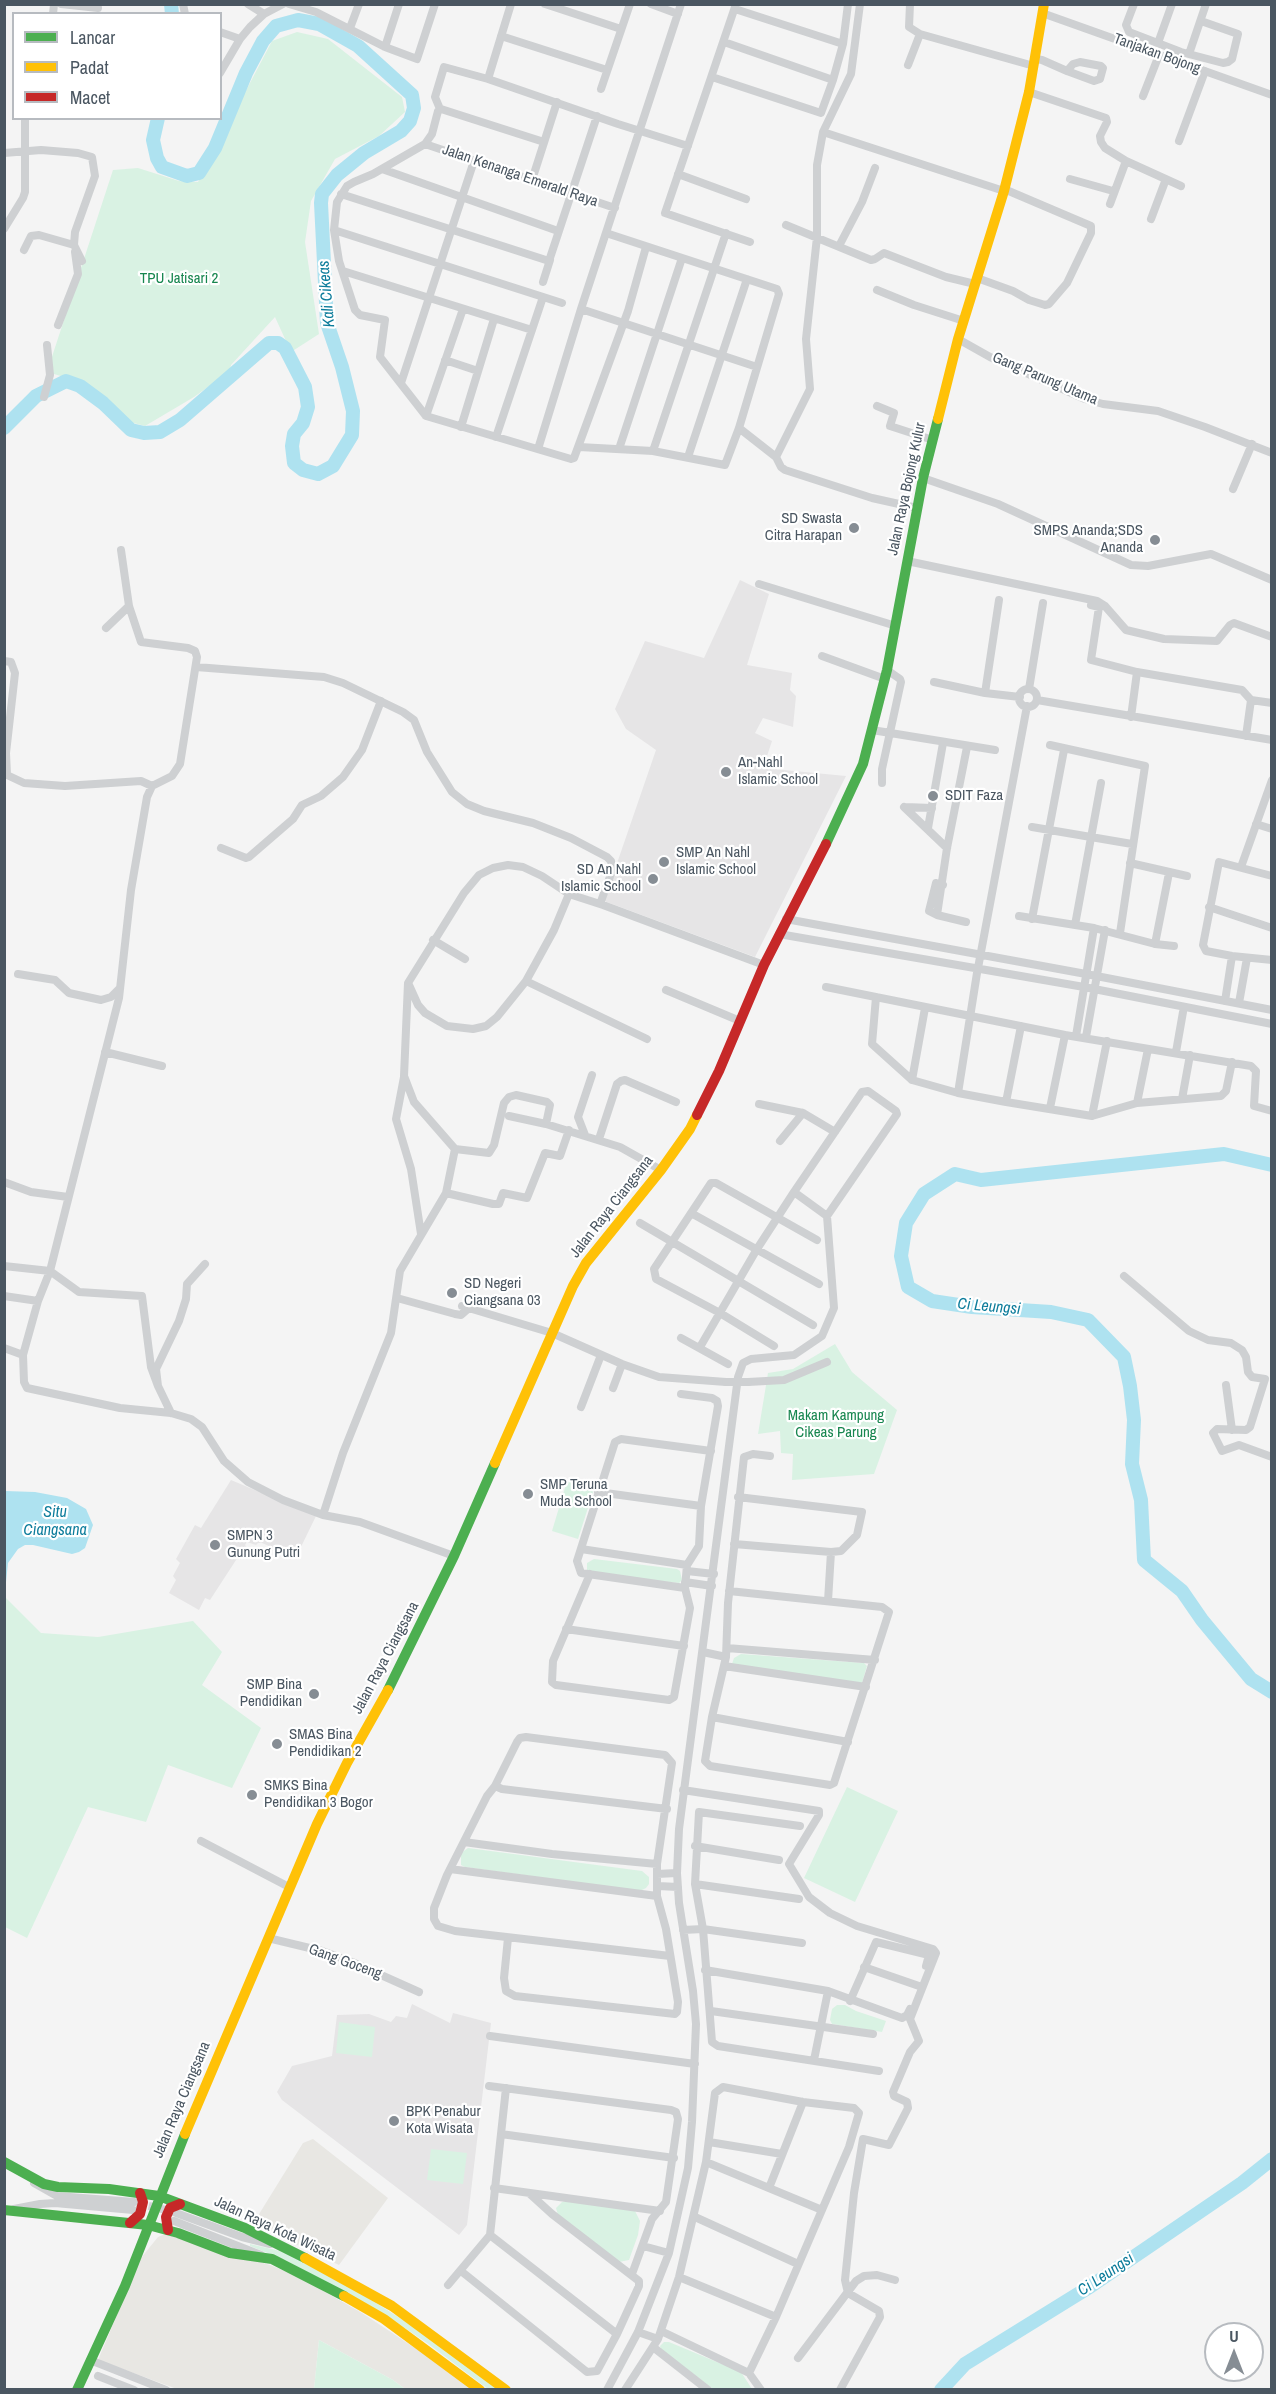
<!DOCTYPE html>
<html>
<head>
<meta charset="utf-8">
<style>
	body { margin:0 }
	#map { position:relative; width:1276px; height:2394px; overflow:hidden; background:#f4f4f4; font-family:"Archivo Narrow",sans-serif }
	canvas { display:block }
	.frame { position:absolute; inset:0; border:6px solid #4a5661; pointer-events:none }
	.legend { position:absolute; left:12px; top:12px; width:210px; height:108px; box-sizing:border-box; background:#fff; border:2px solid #b7bbc0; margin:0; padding:8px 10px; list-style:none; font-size:18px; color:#4a5661 }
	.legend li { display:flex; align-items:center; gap:12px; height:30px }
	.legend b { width:30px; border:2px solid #b7bbc0 }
	.north { position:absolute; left:1204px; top:2322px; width:60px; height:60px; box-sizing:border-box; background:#fff; border:2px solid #b7bbc0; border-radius:50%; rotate:0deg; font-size:16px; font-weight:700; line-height:24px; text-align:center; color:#4a5661 }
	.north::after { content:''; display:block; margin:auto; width:21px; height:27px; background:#868d94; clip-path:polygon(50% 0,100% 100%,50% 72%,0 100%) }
</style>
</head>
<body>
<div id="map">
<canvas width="1276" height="2394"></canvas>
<div class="frame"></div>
<ul class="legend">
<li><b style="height:8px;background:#4caf50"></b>Lancar</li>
<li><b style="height:8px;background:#ffc107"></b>Padat</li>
<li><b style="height:8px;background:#c62828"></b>Macet</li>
</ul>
<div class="north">U</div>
</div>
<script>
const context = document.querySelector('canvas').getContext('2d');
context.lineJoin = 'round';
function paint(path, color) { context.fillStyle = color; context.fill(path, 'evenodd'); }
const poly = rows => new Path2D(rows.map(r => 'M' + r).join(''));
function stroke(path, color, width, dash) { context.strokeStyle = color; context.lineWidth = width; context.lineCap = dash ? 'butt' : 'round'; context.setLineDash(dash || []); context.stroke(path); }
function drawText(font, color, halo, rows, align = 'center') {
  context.font = font + ' "Archivo Narrow",sans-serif'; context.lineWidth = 4.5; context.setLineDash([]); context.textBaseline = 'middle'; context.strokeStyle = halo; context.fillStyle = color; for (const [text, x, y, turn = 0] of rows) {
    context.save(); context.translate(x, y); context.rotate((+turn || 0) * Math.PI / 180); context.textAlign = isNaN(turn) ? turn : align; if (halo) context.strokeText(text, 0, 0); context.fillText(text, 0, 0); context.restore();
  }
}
const commercial = poly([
	[313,2139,388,2198,339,2265,256,2225,256,2219,303,2143],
	[165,2234,270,2265,297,2276,362,2313,424,2354,470,2389,405,2389,393,2380,319,2340,314,2389,177,2389,98,2360,141,2258,158,2237]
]);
const education = poly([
	[740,580,769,594,747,665,792,673,790,690,796,696,793,727,763,718,755,733,772,741,763,768,846,776,755,957,604,901,656,750,626,729,615,709,645,641,704,658],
	[231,1480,316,1516,299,1551,291,1552,269,1548,269,1546,262,1543,258,1543,256,1545,247,1542,245,1545,249,1551,241,1558,238,1557,210,1600,205,1598,199,1610,169,1593,176,1580,173,1576,180,1563,176,1559,195,1525,201,1528],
	[412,2004,450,2023,453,2013,491,2023,467,2225,459,2235,282,2100,277,2092,292,2066,332,2056,337,2015,369,2014,391,2022,396,2016,407,2018]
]);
const green = poly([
	[297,32,328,39,402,97,405,112,379,136,335,159,311,201,305,242,319,334,291,352,275,317,231,365,230,371,194,397,145,426,126,421,85,383,47,372,113,170,138,168,179,181,198,182,272,41],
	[835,1344,852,1372,897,1410,874,1474,792,1480,793,1454,781,1453,780,1431,758,1434,768,1373,793,1369],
	[567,1481,594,1489,578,1539,552,1531],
	[594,1559,677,1569,680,1571,682,1580,679,1583,587,1573,587,1563],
	[6,1598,41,1633,98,1637,193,1621,222,1652,202,1685,261,1728,232,1788,168,1765,146,1822,88,1807,27,1938,5,1927,4,1602],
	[741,1654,864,1663,867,1666,862,1683,732,1664,734,1658],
	[847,1787,898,1811,855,1902,804,1878],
	[468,1848,642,1871,649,1877,649,1884,646,1888,640,1891,465,1867,461,1865,461,1853],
	[837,2005,845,2005,856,2011,886,2021,882,2032,832,2024,830,2020,832,2009],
	[339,2022,375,2027,372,2057,336,2053],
	[431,2149,467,2153,463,2184,427,2180],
	[569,2201,635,2211,640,2221,638,2235,629,2260,619,2262,558,2215,556,2208,562,2202],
	[250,2244,280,2251,341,2281,430,2337,499,2389,488,2389,427,2343,387,2316,287,2261,250,2246],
	[319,2340,393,2380,405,2389,314,2389],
	[664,2342,669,2342,741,2372,752,2389,713,2389,661,2349,660,2346]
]);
const water = poly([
	[5,1491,35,1492,67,1498,86,1509,93,1525,85,1548,79,1552,72,1554,33,1545,25,1545,18,1549,8,1563,5,1592]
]);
const river = poly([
	[171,4,172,14],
	[4,428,36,396,66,381,80,386,103,403,131,430,144,433,160,432,180,420,269,343,278,343,285,348,305,387,308,407,303,423,294,434,292,446,294,463,303,470,318,474,333,466,352,435,353,411,342,367,327,323,321,203,322,194,337,175,364,153,401,131,410,121,414,108,412,95,358,46,319,24,298,20,276,26,263,41,246,73,215,148,199,173,187,176,162,167,157,158,153,140,158,118],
	[1272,1165,1224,1154,981,1180,955,1174,924,1194,906,1223,901,1256,908,1287,932,1301,972,1307,1051,1312,1088,1320,1124,1357,1130,1386,1134,1420,1132,1464,1141,1500,1144,1560,1182,1591,1202,1620,1251,1679,1272,1692],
	[941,2390,965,2364,1091,2286,1242,2183,1272,2159]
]);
const streetTunnel = poly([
	[137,2203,174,2212]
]);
const street = poly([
	[61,4,98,8],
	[183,4,185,14],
	[248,4,264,14],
	[289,4,316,12,385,47,417,59,435,4],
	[545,4,621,29],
	[651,4,678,14],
	[736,4,665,213,750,242],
	[860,4,851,74,823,132,817,165,817,237,806,339,810,389,776,457,781,467,785,470,872,498,917,508],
	[910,4,909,27,920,34,1034,66],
	[1134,4,1126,25,1129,32,1181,52,1223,63,1228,62,1232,59,1238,34,1201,21],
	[735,9,843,44],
	[1042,13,1272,95],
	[53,14,54,4],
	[350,28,359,4],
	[220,32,240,39],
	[501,36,607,70],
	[724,42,833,80],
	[1158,43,1172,4],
	[385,47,399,4],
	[1189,54,1206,4],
	[1036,59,1042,60,1067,71,1094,81,1100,79,1103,68,1101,66,1080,62,1073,64,1067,71],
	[908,65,920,34],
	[220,73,240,39,250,27,264,14,283,4],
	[712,77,821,113,833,80,843,44,848,4],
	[488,79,511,4],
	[601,89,630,4],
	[1029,92,1106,118,1107,122,1100,136,1101,142,1105,148,1126,161,1181,186],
	[1143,96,1159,55],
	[440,109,435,97,444,67,488,79,618,124,688,146],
	[823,132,1004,191],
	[1179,141,1205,71],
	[544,142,441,109,438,111,432,134,425,144,373,174,354,182,347,186,337,202,334,230,339,261,355,310,360,315,385,320,380,357,426,416,571,459,574,458,628,311,646,247],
	[425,144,615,208],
	[4,153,41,150,78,153,92,157,95,176,75,232,74,245,82,261],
	[382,169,558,231],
	[678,174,746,199],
	[1070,179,1113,191],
	[532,180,557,102],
	[341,194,549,261,597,116],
	[1110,204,1126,161],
	[1151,219,1166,179],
	[786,225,871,260,875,259,884,253,946,277,975,284],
	[4,229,23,198,25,192,25,118],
	[334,230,562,303],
	[839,246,862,202,875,168],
	[24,250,31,236,39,235,74,245],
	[343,271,532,330],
	[977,278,1013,291,1029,300,1045,305,1049,304,1067,283,1091,233,1091,226,1004,189],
	[543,282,550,260],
	[877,290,914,305,964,321],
	[581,309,757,367],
	[58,325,78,274,75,252],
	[958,339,990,357,1085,399,1103,404,1158,411,1205,427,1272,453],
	[445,360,478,371],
	[401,383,474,161],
	[44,397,50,375,47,345],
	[877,406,894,413,890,426,933,440],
	[426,416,463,309],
	[461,427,494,319],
	[739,428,776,457],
	[496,437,543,297],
	[579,447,653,451,725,465,739,428,779,294,777,289,606,233],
	[538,449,581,309,681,4],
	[619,449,682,258],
	[653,451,726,233],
	[688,457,747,279],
	[923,478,998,504,1131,565,1148,566,1211,554,1272,580],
	[1233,489,1252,444],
	[121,550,129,606,141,642,188,648,195,651,197,657,180,764,172,776,152,786,147,797,131,890,119,998,50,1271,38,1301,23,1355,24,1382,27,1388,120,1408,171,1413,191,1419,202,1427,224,1461,248,1482,283,1500,323,1515,360,1522,454,1556],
	[907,561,1097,601,1105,606,1126,630,1164,639,1217,641,1230,625,1234,623,1272,637],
	[759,584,896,626],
	[1091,605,1099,607,1091,660,1137,672,1242,690,1251,700,1246,736],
	[106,628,129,606],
	[822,656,885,679],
	[4,661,11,662,15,673,6,753,7,775,24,783,65,786,141,781,152,786],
	[196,667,324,677,343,683,403,712,414,720,427,752,452,792,467,804,484,811,533,823,571,838,607,857,611,861,612,871,600,904],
	[934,682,985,693,1020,697],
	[1029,689,1043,603],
	'1019 698a9 9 0 1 1 18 0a9 9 0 1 1-18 0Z',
	[985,693,999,600],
	[1037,700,1272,740],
	[1251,700,1272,703],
	[1131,717,1137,672],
	[872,730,995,750],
	[1050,745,1145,766,1120,933],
	[882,783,882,769,901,682,900,679,887,670],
	[904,807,947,848],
	[905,807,932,808],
	[1256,824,1272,829],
	[1032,827,1132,844],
	[928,828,943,743],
	[221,848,246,858,249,857,293,819,302,805,321,796,343,777,362,750,381,701],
	[1130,863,1187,876],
	[1241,867,1272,780],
	[1272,876,1219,862,1203,945,1206,951,1232,956,1272,960],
	[1209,907,1272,928],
	[937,915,929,911,936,883,943,885],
	[1019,916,1094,928,1155,944,1174,946],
	[786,919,1086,974,1272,1010],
	[1032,919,1064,750],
	[966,922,937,915,947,848,967,747],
	[1075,925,1101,783],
	[779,934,1084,987,1272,1024],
	[433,940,465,959],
	[1155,944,1169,873],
	[978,968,1027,706],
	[18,974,55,980,69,993,101,1000,111,997,120,988],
	[526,981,647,1039],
	[409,985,418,1005,425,1013,447,1026,473,1029,486,1026,497,1017,526,981,554,930,569,894],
	[826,987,1065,1035,1251,1066,1256,1071,1254,1106,1272,1111],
	[666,990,740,1021],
	[876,997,872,1044,912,1080,958,1093,1006,1102,1092,1116,1137,1103,1221,1096,1226,1091,1232,1062],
	[1225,1001,1232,956],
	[1239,1003,1247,958],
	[1076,1036,1094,928],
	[1086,1037,1105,930],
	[105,1052,162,1066],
	[1176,1052,1183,1012],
	[404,1077,396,1119,411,1169,421,1234],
	[912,1080,925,1008],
	[958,1093,977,973],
	[1182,1099,1190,1055],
	[1006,1102,1021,1026],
	[1137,1103,1148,1049],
	[759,1104,803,1113],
	[1050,1108,1065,1035],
	[509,1116,546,1124,620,1147,661,1170],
	[1092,1116,1107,1041],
	[546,1124,550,1105,547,1102,516,1095,509,1097,504,1103,494,1145,489,1153,455,1149,414,1102,404,1076,408,983,464,893,479,875,493,868,508,865,523,867,542,876,569,894,603,905,764,965],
	[585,1135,578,1117,592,1075],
	[599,1139,617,1084,621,1081,625,1080,676,1102],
	[780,1141,803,1113,835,1132],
	[4,1182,31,1192,68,1197],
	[446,1193,493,1204,499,1204,503,1193,527,1198,545,1153,560,1156,569,1130],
	[691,1213,819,1284],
	[640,1223,813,1325],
	[4,1266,50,1271,79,1292,142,1296,151,1367,158,1386],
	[1124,1276,1189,1331,1208,1340,1231,1343,1242,1350,1246,1357,1248,1372,1252,1377,1265,1379,1250,1427,1246,1430,1217,1429,1213,1433,1222,1451,1239,1445,1272,1457],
	[4,1296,38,1301],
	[397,1298,455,1314,461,1315,469,1308],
	[462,1306,552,1333,622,1364,659,1377,726,1382],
	[681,1338,728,1364],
	[774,1346,720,1313,656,1279,654,1269,711,1183,716,1183,817,1240],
	[700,1347,757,1249,794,1192],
	[4,1348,23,1355],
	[748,1382,784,1380,827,1362],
	[1226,1385,1232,1430],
	[613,1388,622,1364],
	[581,1407,601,1355],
	[171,1413,158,1386,156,1369,179,1321,186,1299,187,1284,205,1264],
	[598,1492,701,1506],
	[323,1515,343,1453,391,1333,400,1271,446,1193,455,1149],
	[734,1544,831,1552,841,1551,857,1535,862,1512,738,1497],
	[581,1549,687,1565],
	[687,1571,714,1574],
	[590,1574,553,1661,552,1682,556,1685,669,1700,674,1697,690,1608,685,1588,687,1565,699,1546,701,1506,718,1406,717,1401,712,1398,681,1394],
	[685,1582,712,1586],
	[685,1588,581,1573,577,1561,615,1442,621,1439,711,1451],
	[729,1591,882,1607,889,1612,834,1783,830,1785,710,1766,705,1761,712,1717,726,1657,728,1603,744,1457,753,1454,770,1456],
	[828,1601,831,1552],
	[566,1629,684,1646],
	[727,1648,875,1660],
	[703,1652,726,1657],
	[724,1666,866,1687],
	[712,1717,848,1742],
	[495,1786,502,1789,667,1809],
	[683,1790,819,1811,819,1815,789,1864,809,1897,830,1913,857,1926,933,1949,936,1953,910,2019,919,2041,910,2052,893,2092,894,2096,907,2102,908,2108,889,2145,863,2139,854,2193,845,2280,848,2293,879,2311,880,2317,840,2390],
	[800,1826,699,1812,695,1884,703,1929,712,2042,718,2046,879,2071],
	[201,1841,289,1887],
	[464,1842,552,1854,657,1864],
	[695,1846,779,1860],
	[450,1869,657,1896],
	[657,1874,677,1873],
	[695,1884,799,1899],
	[658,1886,678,1887],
	[683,1930,703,1929,802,1943],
	[268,1938,322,1951,352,1962,419,1992],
	[508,1938,504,1978,506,1991,515,1996,675,2014,677,2012,678,2002,666,1929,657,1896,657,1864,672,1763,665,1755,526,1737,520,1738,517,1742,495,1786,487,1796,447,1875,434,1908,434,1919,438,1926,455,1931,670,1956],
	[864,1967,919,1986],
	[705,1970,828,1991,902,2018,907,2015,910,2009],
	[850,2001,876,1942,929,1955,926,1966],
	[711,2011,873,2034],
	[490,2036,695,2064],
	[814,2060,828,1991],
	[489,2086,671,2110,676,2112,678,2119,666,2202,652,2219,632,2274],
	[501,2134,674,2158],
	[709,2142,782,2154],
	[706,2162,822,2210],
	[34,2183,57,2196,134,2202],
	[494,2188,660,2211],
	[769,2188,803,2102],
	[14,2209,40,2204,55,2203,133,2210],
	[176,2213,242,2237,270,2244],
	[695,2217,798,2264],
	[174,2221,261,2255],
	[490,2235,617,2334],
	[643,2246,669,2253],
	[461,2271,587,2372,597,2371,617,2334,639,2286,639,2281,552,2214,530,2194],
	[679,2277,776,2317],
	[448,2285,490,2235,506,2088],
	[661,2331,749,2373],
	[638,2332,658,2339],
	[653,2347,708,2390],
	[798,2358,856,2281,864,2276,877,2275,895,2280],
	[90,2360,166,2390],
	[98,2376,134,2390],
	[607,2390,638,2332,669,2253,688,2168,692,2122,696,2024,693,1991,679,1903,677,1873,679,1829,738,1377,743,1363,751,1359,794,1355,822,1336,834,1308,827,1216,897,1114,896,1111,868,1091,862,1092,794,1192,827,1216],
	[625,2390,658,2339,679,2277,706,2162,715,2093,723,2087,803,2102,854,2108,859,2113,849,2147,776,2317,749,2373,761,2390]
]);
const fast = poly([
	[826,844,863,764,887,670,923,478,938,419],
	[388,1690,454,1556,495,1463],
	[4,2162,44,2184,58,2187,109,2189,159,2196,245,2228,305,2258],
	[4,2210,148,2225,178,2233,230,2253,272,2259,344,2296],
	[77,2390,125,2286,185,2134]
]);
const slow = poly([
	[938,419,958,339,1004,191,1029,92,1044,4],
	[495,1463,573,1286,586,1263,661,1170,690,1129,697,1115],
	[185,2134,317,1824,347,1763,388,1690],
	[305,2258,392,2306,506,2390],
	[344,2296,384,2319,480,2390]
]);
const jam = poly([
	[697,1115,719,1071,764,965,826,844],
	[130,2223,140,2214,143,2202,140,2193],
	[168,2230,166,2217,170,2208,180,2204]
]);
const streetBridge = poly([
	[726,1382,748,1382]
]);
const markers = [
	[854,528,6,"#868d94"],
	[1155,540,6,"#868d94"],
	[726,772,6,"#868d94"],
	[933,796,6,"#868d94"],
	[664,862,6,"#868d94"],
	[653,879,6,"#868d94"],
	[452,1293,6,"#868d94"],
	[528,1494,6,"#868d94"],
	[215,1545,6,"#868d94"],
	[314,1694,6,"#868d94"],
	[277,1744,6,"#868d94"],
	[252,1795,6,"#868d94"],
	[394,2121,6,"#868d94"]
];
const streetNames = [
	["Tanjakan Bojong",1157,54,20],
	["Jalan Kenanga Emerald Raya",520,176,19],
	["Gang Parung Utama",1045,379,23],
	["Jalan Raya Bojong Kulur",907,489,-78],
	["Jalan Raya Ciangsana",612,1207,-52],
	["Jalan Raya Ciangsana",386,1658,-62],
	["Gang Goceng",345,1962,20],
	["Jalan Raya Ciangsana",182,2100,-67],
	["Jalan Raya Kota Wisata",275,2229,25]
];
const parkNames = [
	["TPU Jatisari 2",179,279],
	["Makam Kampung",836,1416],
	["Cikeas Parung",836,1433]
];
const poiNames = [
	["SD Swasta",842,519,"right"],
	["Citra Harapan",842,536,"right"],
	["SMPS Ananda;SDS",1143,531,"right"],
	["Ananda",1143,548,"right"],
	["An-Nahl",738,763],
	["Islamic School",738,780],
	["SDIT Faza",945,796],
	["SMP An Nahl",676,853],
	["Islamic School",676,870],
	["SD An Nahl",641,870,"right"],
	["Islamic School",641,887,"right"],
	["SD Negeri",464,1284],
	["Ciangsana 03",464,1301],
	["SMP Teruna",540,1485],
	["Muda School",540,1502],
	["SMPN 3",227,1536],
	["Gunung Putri",227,1553],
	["SMP Bina",302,1685,"right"],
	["Pendidikan",302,1702,"right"],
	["SMAS Bina",289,1735],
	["Pendidikan 2",289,1752],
	["SMKS Bina",264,1786],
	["Pendidikan 3 Bogor",264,1803],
	["BPK Penabur",406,2112],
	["Kota Wisata",406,2129]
];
const waterNames = [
	["Kali Cikeas",327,294,-95],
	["Ci Leungsi",989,1307,5],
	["Situ",55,1513],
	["Ciangsana",55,1531],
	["Ci Leungsi",1106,2275,-34]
];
paint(commercial, '#e8e7e3');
paint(education, '#e6e5e6');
paint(green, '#d9f2e3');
paint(water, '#aee2f0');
stroke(river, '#aee2f0', 14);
stroke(streetTunnel, '#d2d4d7', 8, [8, 4]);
stroke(street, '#ced0d2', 8);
stroke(fast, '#4caf50', 10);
stroke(slow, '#ffc107', 10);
stroke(jam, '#c62828', 10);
stroke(streetBridge, '#ced0d2', 8);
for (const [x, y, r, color] of markers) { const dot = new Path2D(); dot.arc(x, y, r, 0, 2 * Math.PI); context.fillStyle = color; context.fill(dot); stroke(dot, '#fff', 2); }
drawText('15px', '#4a5661', '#fff', streetNames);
drawText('15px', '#17864f', '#fff', parkNames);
drawText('15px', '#4a5661', '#fff', poiNames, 'left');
drawText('italic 16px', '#0c7c9b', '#fff', waterNames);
</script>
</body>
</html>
